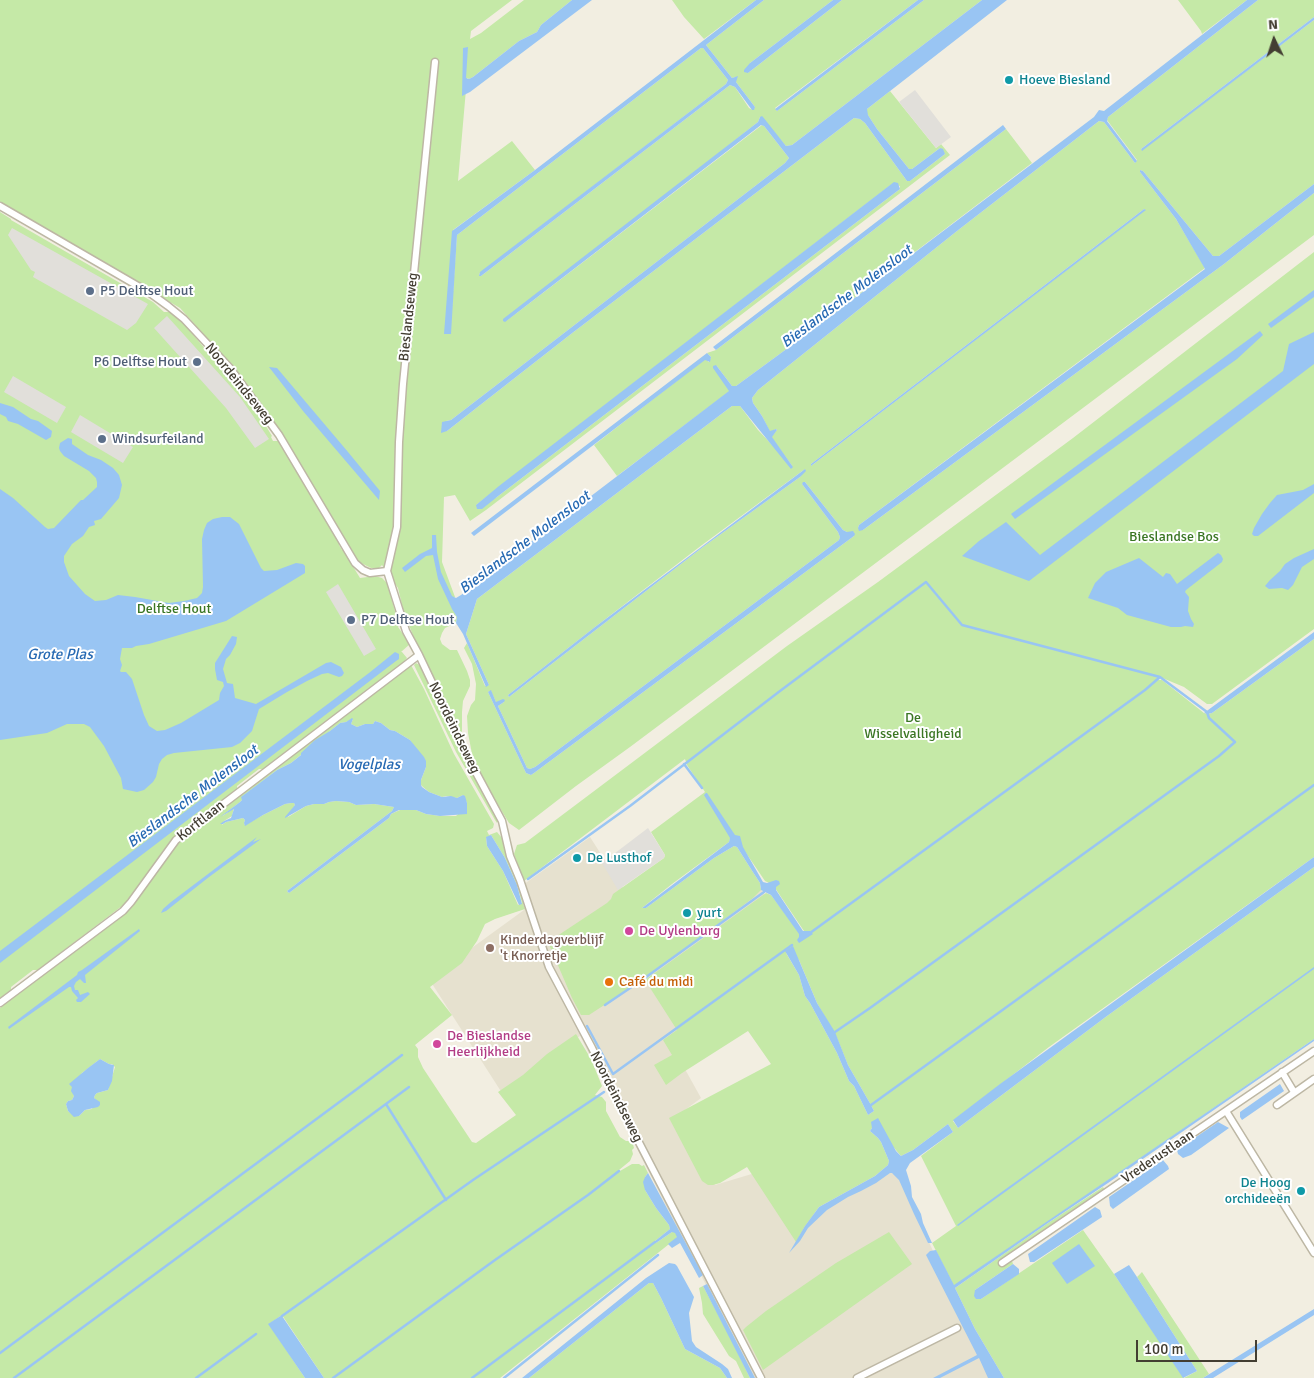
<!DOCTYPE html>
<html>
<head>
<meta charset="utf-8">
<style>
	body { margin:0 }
	#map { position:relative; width:1314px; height:1378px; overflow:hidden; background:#f2eee1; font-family:Signika,sans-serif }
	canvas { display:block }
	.north { position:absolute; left:1249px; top:15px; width:50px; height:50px; -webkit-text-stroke:4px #fff; paint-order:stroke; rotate:356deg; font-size:14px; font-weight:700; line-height:20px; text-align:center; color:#433e32 }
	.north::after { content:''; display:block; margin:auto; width:18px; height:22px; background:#433e32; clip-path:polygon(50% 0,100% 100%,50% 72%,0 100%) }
	.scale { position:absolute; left:1136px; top:1340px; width:121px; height:22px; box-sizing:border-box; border:2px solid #433e32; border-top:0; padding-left:6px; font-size:15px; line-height:18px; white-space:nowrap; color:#433e32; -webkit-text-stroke:4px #fff; paint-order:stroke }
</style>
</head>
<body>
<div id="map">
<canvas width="1314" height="1378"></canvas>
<div class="north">N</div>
<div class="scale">100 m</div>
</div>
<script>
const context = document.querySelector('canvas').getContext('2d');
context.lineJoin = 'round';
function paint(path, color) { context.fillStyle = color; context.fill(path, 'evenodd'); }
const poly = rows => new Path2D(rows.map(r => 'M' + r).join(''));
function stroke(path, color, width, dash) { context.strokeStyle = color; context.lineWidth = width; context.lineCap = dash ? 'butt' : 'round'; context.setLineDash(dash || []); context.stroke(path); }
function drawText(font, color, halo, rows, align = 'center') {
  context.font = font + ' Signika,sans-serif'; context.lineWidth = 4; context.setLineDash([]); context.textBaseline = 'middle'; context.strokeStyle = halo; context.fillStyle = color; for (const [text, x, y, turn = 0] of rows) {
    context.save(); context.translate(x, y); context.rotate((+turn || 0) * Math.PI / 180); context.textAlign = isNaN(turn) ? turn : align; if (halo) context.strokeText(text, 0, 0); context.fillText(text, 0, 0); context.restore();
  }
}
const residential = poly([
	[590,837,640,915,734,848,765,895,680,1034,671,1044,701,1098,677,1116,715,1185,755,1173,797,1224,899,1163,920,1222,963,1318,992,1378,753,1378,580,1036,502,1093,429,979,524,910,520,887]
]);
const green = poly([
	[0,0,512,0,471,31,470,39,481,33,524,0,572,0,541,25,537,32,519,41,473,77,469,79,467,78,458,181,512,141,535,170,453,230,450,334,457,235,701,48,703,48,728,80,726,84,479,274,481,276,730,85,735,87,749,108,753,110,755,107,736,82,736,77,732,78,706,45,764,0,833,0,750,63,748,73,842,0,918,0,775,108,777,111,924,0,982,0,792,145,786,146,760,117,758,122,505,322,762,125,764,126,789,158,785,163,451,420,446,421,447,431,571,334,854,118,860,119,865,123,907,181,910,181,945,154,940,148,912,169,909,169,877,129,866,112,867,109,890,91,936,148,941,144,950,155,486,510,470,521,455,495,444,497,442,562,455,597,449,601,457,617,456,623,445,628,442,633,440,639,442,644,450,650,457,650,467,671,470,680,470,686,463,701,462,712,462,741,415,640,404,613,398,588,382,565,379,568,371,568,359,562,276,427,255,396,229,362,180,308,0,202],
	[892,184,900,186,900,189,497,497,476,505],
	[672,0,756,0,704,39,684,17],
	[1178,0,1247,0,1202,34,1201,31],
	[1258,0,1314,0,1314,17,1141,149,1142,150,1314,20,1314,184,1219,256,1213,256,1143,171,1140,170,1140,172,1176,219,1205,268,992,426,859,525,858,528,863,530,1224,264,1314,193,1314,235,630,747,576,786,519,830,509,823,480,775,473,759,468,733,467,716,471,705,475,700,476,684,472,664,464,648,467,643,485,686,489,685,466,634,477,599,732,406,740,406,758,430,793,467,771,437,777,430,776,429,770,432,762,416,753,403,752,398,758,390,957,231,1099,121,1104,122,1135,163,1137,160,1107,120,1108,117],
	[1144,209,1145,210,811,466,811,464],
	[805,469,800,477,703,547,509,697,508,695,595,627,702,545],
	[805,482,843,530,847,532,854,532,854,536,534,773,531,775,526,773,488,692,491,691,496,702,504,702,498,706,527,768,530,769,535,767,839,540,840,537,838,532,802,484],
	[1006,129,1032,163,807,334,736,386,732,386,716,365,730,391,617,476,594,445,705,359,709,362,711,357,707,353,716,350],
	[0,212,11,219,11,220,153,302,164,312,169,312,174,314,184,324,253,405,272,436,271,437,273,441,279,441,281,443,340,541,339,545,342,550,343,550,360,578,375,576,382,578,387,583,399,625,398,627,410,644,401,652,402,652,407,658,404,662,263,769,259,769,237,786,237,789,179,833,163,851,129,900,122,906,38,970,33,970,11,987,11,990,0,998],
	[1314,252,1314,629,1212,704,1207,704,1184,687,1160,677,1156,680,1162,680,1204,713,1208,714,1212,713,1314,639,1314,857,1049,1047,953,1121,958,1128,1107,1016,1314,867,1314,1039,954,1286,932,1243,956,1226,921,1156,953,1132,948,1124,913,1150,901,1156,872,1122,872,1128,870,1131,878,1138,881,1142,889,1161,888,1165,875,1176,819,1207,805,1226,796,1242,747,1167,720,1183,713,1185,708,1185,702,1181,669,1118,771,1064,748,1031,682,1073,666,1085,654,1065,672,1055,663,1040,677,1030,645,980,766,893,771,895,802,936,806,934,773,885,765,881,744,850,730,839,729,842,672,884,642,908,646,908,714,858,734,846,737,847,749,866,760,883,761,890,753,898,644,979,589,1015,581,1015,572,998,548,942,607,903,611,899,613,894,664,858,665,855,651,832,705,792,687,765,685,759,524,881,514,854,517,845,525,843,787,646,878,582,1073,438],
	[786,953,799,960,817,1003,837,1038,848,1065,871,1105,874,1111,868,1115,854,1086,849,1081,837,1053,810,1003,805,996,799,975],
	[416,663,421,666,424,673,460,751,493,808,498,819,497,823,495,820,456,752,414,665],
	[411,665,424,689,454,754,494,824,493,828,487,831,489,835,497,832,502,838,506,852,516,877,525,904,523,904,525,909,495,919,485,924,477,941,462,963,430,987,452,1015,415,1045,418,1049,418,1057,423,1068,472,1142,476,1143,516,1115,498,1092,523,1075,547,1054,576,1034,591,1059,602,1086,595,1095,602,1097,606,1102,606,1111,620,1137,626,1141,632,1141,634,1148,632,1150,633,1154,630,1161,619,1170,620,1171,632,1164,639,1164,642,1166,644,1165,648,1173,645,1177,645,1190,656,1208,669,1225,670,1229,655,1241,656,1243,672,1232,675,1232,678,1237,500,1378,324,1378,282,1315,269,1324,305,1378,0,1378,0,1008,127,911,176,843],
	[353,719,351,724,357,727,365,724,373,724,375,721,381,723,390,730,395,731,410,740,426,767,421,780,421,785,423,787,429,792,442,797,446,796,457,798,463,795,467,803,467,806,456,816,440,816,426,814,416,810,400,810,391,814,389,818,289,893,287,891,392,811,394,807,374,804,356,805,349,802,336,801,329,802,324,804,314,804,306,806,288,817,295,805,294,803,291,803,285,804,263,815,245,825,244,823,245,820,243,818,226,822,222,825,224,821,232,816,234,808,224,815,222,816,240,802,242,800,242,797,277,770,291,763,340,723,346,722],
	[491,835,505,858,517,885,522,903,518,905,503,871,487,846,486,838],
	[100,1059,109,1064,112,1064,115,1067,108,1090,97,1093,95,1095,94,1098,96,1100,92,1109,85,1110,79,1116,73,1115,68,1111,66,1104,68,1101,72,1100,74,1096,72,1087,82,1073],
	[1103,1187,1105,1190,999,1262,1001,1266,1012,1261,1013,1264,975,1290,981,1299,1083,1230,1114,1274,1184,1378,1197,1371,1137,1277,1142,1272,1209,1374,1203,1378,1004,1378,975,1329,955,1288,1048,1223],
	[889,1232,912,1264,763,1370,743,1330,746,1327,766,1311,836,1263],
	[649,1283,653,1283,661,1298,685,1349,720,1368,727,1378,529,1378],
	[703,1286,729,1335,750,1378,744,1378,736,1361,729,1356,703,1314,702,1303,699,1288]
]);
const parking = poly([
	[915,90,951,137,936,148,899,102],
	[12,228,148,304,136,323,127,330,33,277,35,272,31,270,8,235],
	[167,316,240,397,269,439,255,448,226,408,154,328],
	[13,376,66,407,57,423,4,392],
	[80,415,133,447,123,463,71,432],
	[338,584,376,649,364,656,326,592],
	[648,828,665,855,664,858,618,890,602,863]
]);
const water = poly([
	[572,0,592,0,470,92,462,96,463,48,468,47,466,78,469,79,473,77,519,41,537,32,541,25],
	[756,0,764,0,706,45,732,78,738,76,736,82,755,107,754,110,752,110,735,87,730,85,481,276,479,276,480,272,726,84,728,80,703,48,701,48,457,235,451,334,444,334,452,231,535,170],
	[833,0,842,0,748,73,744,72,744,70,750,63],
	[918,0,924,0,777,111,775,109],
	[982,0,1007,0,867,109,868,115,877,129,909,169,912,169,940,148,943,149,945,154,910,181,907,181,865,123,860,119,854,118,571,334,447,431,441,433,442,422,451,420,785,163,789,158,764,126,761,125,505,322,503,321,503,319,758,122,760,117,762,116,763,117,786,146,792,145],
	[1247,0,1258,0,1108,117,1107,121,1137,161,1135,163,1104,122,1099,121,957,231,758,390,752,398,753,403,762,416,770,431,776,429,777,430,772,437,793,467,791,469,740,406,732,406,477,599,466,634,489,685,486,687,463,634,456,623,457,617,452,609,438,579,433,555,426,556,405,572,402,568,420,554,432,548,432,535,436,535,437,552,441,572,452,596,456,598,461,595,729,391,713,368,713,366,716,365,732,386,736,386,807,334,1094,117,1099,110,1104,111],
	[1314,17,1314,20,1142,151,1141,149],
	[1003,125,1006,129,716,350,713,347],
	[1140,170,1143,171,1213,256,1219,256,1314,184,1314,193,1224,264,863,530,859,531,858,528,859,525,1205,269,1176,219,1140,172],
	[894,182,898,183,900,189,497,497,482,509,477,509,476,505,499,486],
	[1144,209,1146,210,811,466,811,464],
	[1314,290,1314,297,1271,328,1268,324],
	[1260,331,1263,335,1237,359,1015,519,1011,514],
	[1314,332,1314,364,1029,581,962,556,979,541,1006,522,1040,555,1283,371,1289,344],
	[707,353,711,357,710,362,705,360,474,536,471,533],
	[269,367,277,368,348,452,380,491,379,500,303,411],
	[0,403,13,407,31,419,38,421,52,431,51,437,46,440,18,424,8,421,6,417,0,414],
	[68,438,72,439,72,444,88,455,101,460,113,468,119,475,122,485,119,498,101,519,94,521,95,525,89,527,83,536,72,544,64,556,64,562,69,576,85,594,95,601,106,600,118,595,135,597,169,603,184,601,197,598,202,593,203,587,202,539,204,530,207,523,213,519,222,517,230,517,239,524,261,568,264,571,277,570,296,563,303,564,305,566,305,573,226,621,149,644,136,646,132,648,122,648,120,659,122,665,120,671,121,672,126,672,132,679,144,715,149,726,157,731,165,730,181,723,219,700,220,693,224,686,223,682,217,680,215,669,215,663,232,636,237,637,236,644,230,655,226,659,223,669,227,683,233,684,235,698,256,704,326,663,331,662,341,667,344,673,342,676,339,677,328,673,322,674,307,681,287,692,259,709,252,731,240,743,232,747,174,753,167,755,162,759,159,764,156,777,153,782,144,790,137,792,123,789,121,778,104,746,90,727,84,724,67,724,47,733,0,740,0,489,13,498,45,527,48,529,54,528,81,500,83,500,97,487,97,482,96,478,89,471,64,456,60,451,59,448,60,443],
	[805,469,806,471,800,477,703,547,509,697,508,695,595,627],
	[803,482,805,482,843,530,847,532,853,531,855,534,854,536,534,773,531,775,526,773,488,692,491,690,496,702,503,699,505,700,504,702,498,706,527,768,530,769,535,767,839,540,840,537,838,532,802,484],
	[1314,484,1314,493,1258,536,1254,536,1252,534,1254,528,1262,514,1270,503,1277,495,1303,490],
	[1314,549,1314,559,1302,567,1293,585,1288,590,1282,588,1269,589,1265,586,1270,580,1280,571,1285,564,1294,558],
	[1218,553,1221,555,1223,559,1222,562,1186,590,1185,592,1189,597,1188,611,1191,619,1194,624,1193,627,1185,626,1181,627,1171,627,1127,615,1118,608,1088,598,1095,583,1106,572,1139,558,1163,577,1166,573,1170,574,1177,584],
	[1314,632,1314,639,1212,713,1208,714,1204,713],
	[395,652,399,654,399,659,396,661,0,963,0,951,369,673],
	[352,718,353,719,351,724,357,727,365,724,373,724,375,721,381,723,390,730,395,731,410,740,424,757,426,761,426,767,421,780,421,785,422,787,429,792,442,797,451,796,457,798,463,795,465,796,467,803,467,814,440,816,426,814,416,810,399,810,391,814,389,818,289,893,287,891,392,811,394,807,374,804,356,805,349,802,336,801,329,802,324,804,314,804,306,806,285,818,285,817,295,805,294,803,291,803,285,804,263,815,245,826,244,823,245,820,243,818,226,822,223,824,220,824,224,821,231,818,234,809,220,817,240,802,242,800,241,797,277,770,291,763,301,755,301,753,315,740,330,731,340,723,346,722],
	[706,793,707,793,735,835,740,836,743,847,763,882,767,883,776,880,779,881,780,884,776,887,776,890,803,931,810,931,813,934,799,943,797,940,799,937,799,934,771,895,761,890,760,883,749,866,737,847,734,846,714,858,646,908,642,908,729,842,730,838,704,795],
	[491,835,505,858,517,885,522,904,519,905,503,871,487,846,486,837],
	[257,837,253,842,261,839,209,877,166,911,161,913,163,909,171,902],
	[1314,857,1314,867,1107,1016,958,1128,953,1120,1000,1084],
	[139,929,140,931,85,975,86,983,84,983,80,979,76,982,74,986,75,990,78,990,80,995,88,992,90,994,81,1002,77,1002,76,1000,78,998,72,991,71,987,69,987,9,1029,8,1027,77,975,78,972,82,970],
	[793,946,817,1003,835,1032,848,1065,871,1105,874,1111,868,1115,854,1086,849,1081,837,1053,810,1003,805,996,799,975,785,951],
	[1314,967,1314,969,958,1226,957,1225,978,1209],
	[1314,1039,1314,1041,1108,1183,1048,1223,955,1288,975,1329,1004,1378,988,1378,979,1358,940,1378,933,1378,977,1355,926,1255,930,1251,936,1250,954,1285],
	[100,1059,109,1064,114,1065,112,1081,108,1090,97,1093,95,1095,94,1098,100,1102,100,1105,98,1107,85,1110,79,1116,74,1117,68,1111,66,1104,68,1101,72,1100,74,1096,71,1091,72,1087,69,1084,88,1068],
	[1280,1084,1284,1091,1242,1120,1240,1117,1240,1112],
	[878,1118,896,1151,901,1156,913,1150,948,1124,953,1132,910,1163,906,1170,911,1186,912,1197,921,1214,923,1223,932,1243,928,1243,914,1214,899,1180,892,1173,890,1173,876,1183,861,1191,848,1197,827,1210,808,1228,800,1241,789,1253,805,1226,819,1207,875,1176,888,1165,889,1161,881,1142,878,1138,870,1131,872,1128,871,1122],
	[1218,1122,1229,1128,1191,1155,1183,1158,1178,1154,1177,1150],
	[1163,1160,1168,1166,1169,1169,1113,1209,1110,1206,1109,1197],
	[648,1173,703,1275,699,1278,680,1243,672,1248,668,1244,677,1237,675,1233,672,1232,656,1243,655,1242,655,1241,670,1229,669,1225,656,1208,645,1190,643,1182,645,1177],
	[1095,1207,1100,1210,1102,1217,1034,1262,1030,1262,1028,1254],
	[1079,1244,1095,1266,1067,1284,1052,1263],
	[669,1263,675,1264,677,1266,694,1297,689,1313,692,1341,696,1347,722,1364,728,1369,732,1378,727,1378,720,1368,685,1349,661,1298,653,1283,649,1283,529,1378,522,1378,646,1278],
	[1013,1264,1019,1269,1019,1274,981,1299,976,1299,974,1296,975,1290],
	[1129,1265,1137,1277,1197,1371,1183,1378,1114,1274],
	[707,1284,755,1378,750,1378,703,1286],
	[1314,1309,1314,1315,1213,1378,1203,1378],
	[282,1315,282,1316,324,1378,305,1378,268,1324]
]);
const stream = poly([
	[684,764,702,788],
	[528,879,630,806,780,691,926,582,962,625,1160,677,1207,712,1209,718,1235,742,1219,756,870,1008,835,1032],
	[810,933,1145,690,1160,677],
	[605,1005,642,980,764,892],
	[587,1026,613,1074,792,945],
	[386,1104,446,1200],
	[871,1105,1314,785],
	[282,1316,473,1180,604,1092],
	[0,1353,357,1089,402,1055],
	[14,1378,409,1087],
	[196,1378,256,1334],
	[333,1378,495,1260,588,1195,619,1171],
	[472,1378,655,1242],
	[504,1378,658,1255]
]);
const minor = poly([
	[435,62,403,384,399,442,397,527,387,571,406,631,419,655,465,752,502,821,510,856,520,880,549,967,592,1048,631,1127,761,1378],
	[0,206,150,293,168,306,184,319,230,368,279,435,355,563,363,570,370,573,387,571],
	[0,1003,123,911,131,902,176,840,419,655],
	[1282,1072,1294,1092],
	[1277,1105,1314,1079],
	[1226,1111,1314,1253],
	[1002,1263,1314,1051],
	[857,1378,957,1328]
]);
const markers = [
	[1009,80,5,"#0f9aa8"],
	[90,291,5,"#5c6f8a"],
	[197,362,5,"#5c6f8a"],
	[102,439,5,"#5c6f8a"],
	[351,620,5,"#5c6f8a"],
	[577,858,5,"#0f9aa8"],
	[687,913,5,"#0f9aa8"],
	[629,931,5,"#d1479c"],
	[490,948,5,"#8d6e63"],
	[609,982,5,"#e8710a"],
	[437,1044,5,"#d1479c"],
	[1301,1191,5,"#0f9aa8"]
];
const cultureNames = [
	["Hoeve Biesland",1019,80],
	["De Lusthof",587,858],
	["yurt",697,913],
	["De Hoog",1291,1183,"right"],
	["orchideeën",1291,1199,"right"]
];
const serviceNames = [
	["P5 Delftse Hout",100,291],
	["P6 Delftse Hout",187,362,"right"],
	["Windsurfeiland",112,439],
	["P7 Delftse Hout",361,620]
];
const streetNames = [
	["Bieslandseweg",409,317,-84],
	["Noordeindseweg",239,384,51],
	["Noordeindseweg",454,728,64],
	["Korftlaan",201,821,-38],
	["Noordeindseweg",616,1097,63],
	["Vrederustlaan",1158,1157,-34]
];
const parkNames = [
	["Bieslandse Bos",1174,537],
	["Delftse Hout",174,609],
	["De",913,718],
	["Wisselvalligheid",913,734]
];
const hotelNames = [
	["De Uylenburg",639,931],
	["De Bieslandse",447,1036],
	["Heerlijkheid",447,1052]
];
const educationNames = [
	["Kinderdagverblijf",500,940],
	["'t Knorretje",500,956]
];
const foodNames = [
	["Café du midi",619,982]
];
const waterNames = [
	["Bieslandsche Molensloot",847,297,-37],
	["Bieslandsche Molensloot",525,543,-37],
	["Grote Plas",60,655],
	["Vogelplas",369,765],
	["Bieslandsche Molensloot",193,797,-37]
];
paint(residential, '#e6e1cf');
paint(green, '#c5e9a7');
paint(parking, '#e1dfda');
paint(water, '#99c5f3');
stroke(stream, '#99c5f3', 2.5);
stroke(minor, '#bdb7a4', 9);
stroke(minor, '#fff', 6);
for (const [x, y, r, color] of markers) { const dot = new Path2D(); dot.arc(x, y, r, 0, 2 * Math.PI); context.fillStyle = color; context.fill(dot); stroke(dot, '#fff', 2); }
drawText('14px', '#0d838f', '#fff', cultureNames, 'left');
drawText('14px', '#4e5e75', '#fff', serviceNames, 'left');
drawText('14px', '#433e32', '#fff', streetNames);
drawText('14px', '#3a7623', '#fff', parkNames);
drawText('14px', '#b23c85', '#fff', hotelNames, 'left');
drawText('14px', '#785e54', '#fff', educationNames, 'left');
drawText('14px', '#c56008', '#fff', foodNames, 'left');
drawText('italic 15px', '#276ab3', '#fff', waterNames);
</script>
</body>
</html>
